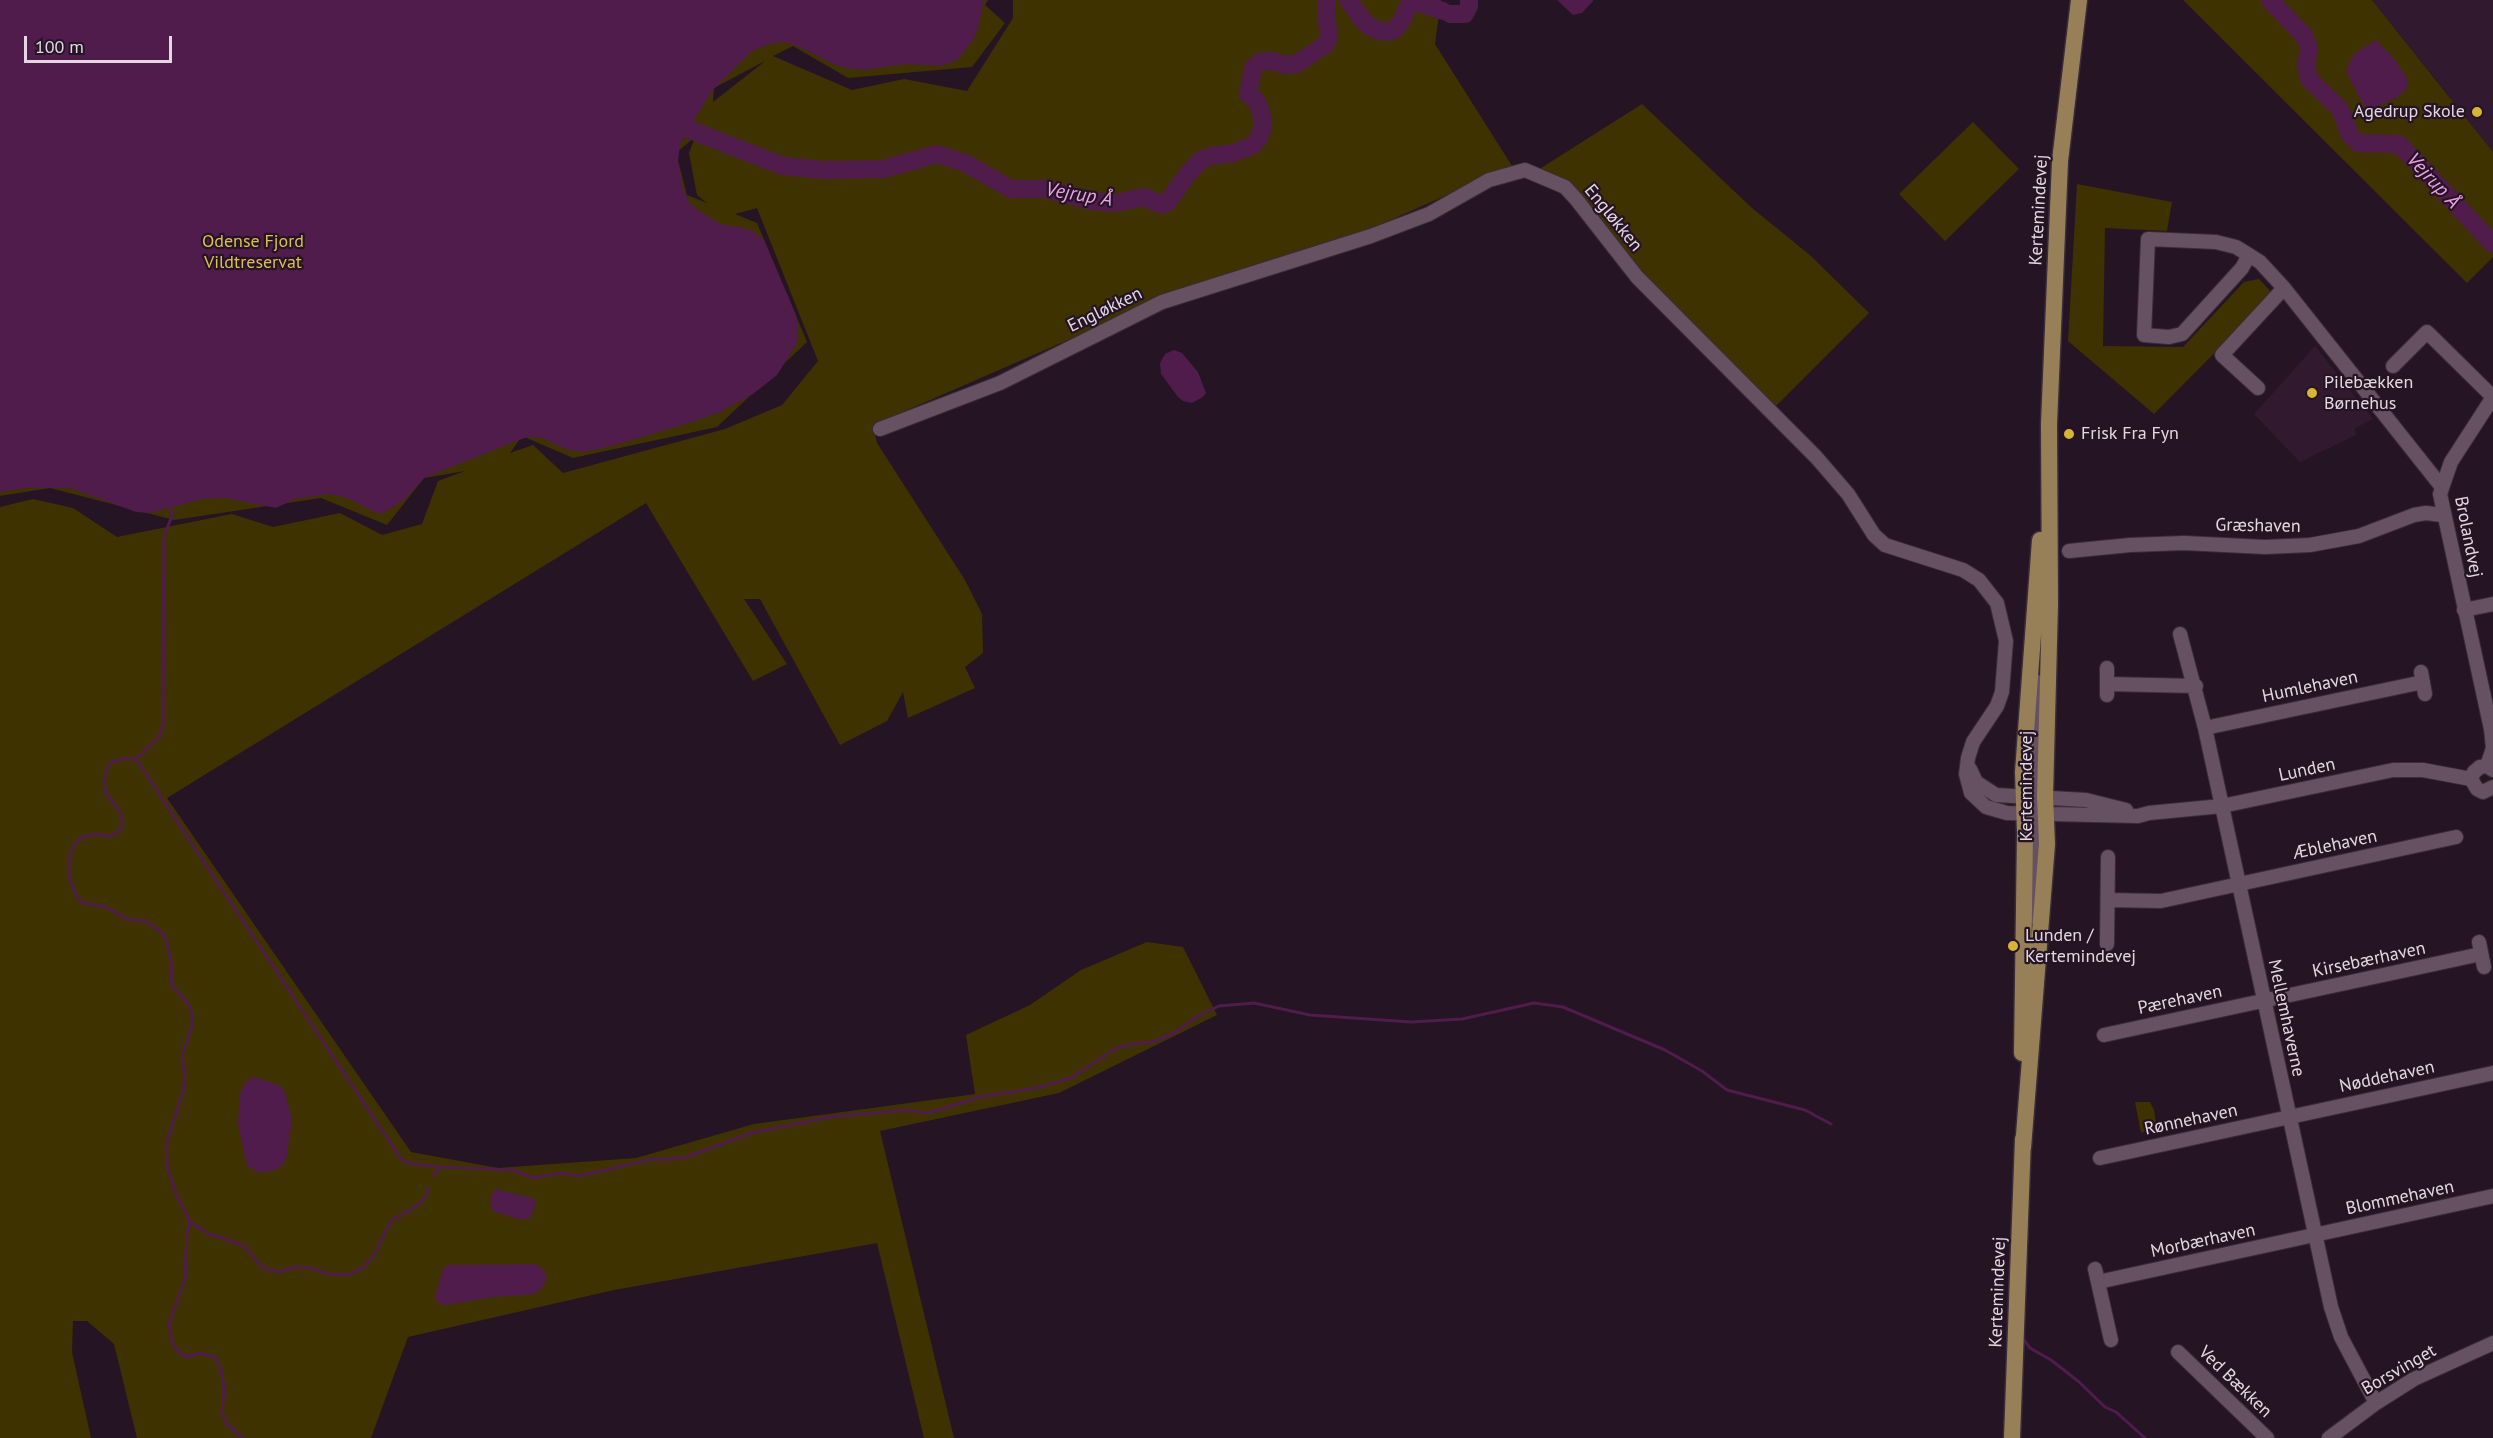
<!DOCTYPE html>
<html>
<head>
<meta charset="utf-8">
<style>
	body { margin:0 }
	#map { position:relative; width:2493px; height:1438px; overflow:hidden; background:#251424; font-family:"PT Sans",sans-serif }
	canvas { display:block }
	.scale { position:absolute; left:24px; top:36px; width:148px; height:27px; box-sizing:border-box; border:3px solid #e3d7e2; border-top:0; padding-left:8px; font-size:18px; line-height:21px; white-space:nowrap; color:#e3d7e2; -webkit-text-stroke:4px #251424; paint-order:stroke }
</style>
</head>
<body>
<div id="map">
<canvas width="2493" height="1438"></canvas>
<div class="scale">100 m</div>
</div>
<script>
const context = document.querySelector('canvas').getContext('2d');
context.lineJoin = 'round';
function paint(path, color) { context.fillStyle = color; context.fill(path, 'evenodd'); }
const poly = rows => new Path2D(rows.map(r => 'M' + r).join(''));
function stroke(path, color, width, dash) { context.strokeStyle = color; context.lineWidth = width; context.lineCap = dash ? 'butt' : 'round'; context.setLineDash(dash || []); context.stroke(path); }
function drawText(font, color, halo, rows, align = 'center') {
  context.font = font + ' "PT Sans",sans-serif'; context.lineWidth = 4.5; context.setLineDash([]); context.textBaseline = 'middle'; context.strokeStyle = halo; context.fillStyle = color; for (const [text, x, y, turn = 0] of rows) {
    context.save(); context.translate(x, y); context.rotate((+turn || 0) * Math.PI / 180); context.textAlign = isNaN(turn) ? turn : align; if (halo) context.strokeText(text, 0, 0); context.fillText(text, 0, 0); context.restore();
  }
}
const built = poly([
	[2372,0,2493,0,2493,152,2430,72],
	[2315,346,2373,419,2355,428,2356,435,2300,462,2254,414]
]);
const green = poly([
	[0,0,988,0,985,5,1005,23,972,67,848,78,793,46,773,56,852,90,904,79,967,91,1013,18,1013,0,1441,0,1435,44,1512,166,1375,227,1155,297,1155,302,873,425,877,443,965,580,982,614,983,653,965,667,975,688,908,718,903,692,887,721,840,745,760,599,744,599,787,664,753,681,646,503,167,798,411,1152,498,1168,636,1158,754,1124,975,1094,966,1035,1030,1005,1081,970,1147,942,1183,947,1217,1015,1059,1093,880,1131,954,1438,924,1438,877,1243,614,1290,408,1337,371,1438,137,1438,114,1344,87,1321,73,1321,72,1352,91,1438,0,1438,0,507,33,499,73,508,117,537,232,514,273,527,340,513,382,535,422,524,438,481,465,471,424,478,387,525,321,498,174,520,50,488,0,496],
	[763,62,764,62,713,102,714,88],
	[695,137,689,153,697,195,707,203,687,195,676,153],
	[757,208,818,361,782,405,725,429,563,473,533,445,510,453,522,436,573,458,717,427,807,342,757,223,735,214],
	[2183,0,2372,0,2493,152,2493,257,2467,283],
	[1642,104,1752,208,1811,256,1869,313,1772,410,1649,287,1605,226,1538,170],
	[1973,122,2019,169,1945,241,1899,194],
	[2077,184,2172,202,2167,231,2105,228,2103,346,2183,347,2244,282,2259,279,2273,294,2154,414,2068,341],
	[2135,1102,2150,1102,2154,1110,2156,1123,2153,1128,2141,1133]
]);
const water = poly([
	[0,0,984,0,978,29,972,42,957,60,941,66,906,64,864,70,847,68,833,64,798,46,783,42,769,44,752,51,713,90,688,129,680,145,678,161,682,186,690,204,705,215,721,224,744,228,754,232,764,240,796,315,798,330,797,343,777,375,753,394,720,412,689,423,608,447,583,452,566,449,542,438,528,437,516,441,424,478,404,500,383,513,376,513,347,498,330,494,295,499,276,508,225,498,202,499,150,513,136,512,70,488,27,488,0,492],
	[1557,0,1593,0,1593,1,1582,13,1573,15],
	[2376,40,2395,60,2408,80,2407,88,2398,97,2370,110,2362,103,2346,70,2354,54],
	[1174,350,1182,353,1198,372,1206,393,1203,397,1192,403,1183,401,1178,397,1161,374,1160,363,1165,354],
	[255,1077,279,1085,285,1092,292,1120,286,1160,278,1169,259,1173,247,1166,238,1124,240,1093,247,1080],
	[495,1189,533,1198,536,1203,531,1217,523,1220,492,1211,490,1199],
	[535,1264,544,1270,547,1277,544,1285,535,1294,493,1297,445,1305,438,1303,435,1298,443,1269,447,1265]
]);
const stream = poly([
	[172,508,172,516,164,536,163,726,159,737,136,759,401,1159,408,1163,438,1167,513,1170,533,1178,561,1173,579,1176,649,1160,684,1158,751,1133,830,1117,906,1110,928,1113,980,1097,1036,1088,1071,1078,1115,1049,1132,1044,1153,1042,1174,1033,1200,1015,1219,1006,1254,1003,1310,1015,1411,1022,1462,1019,1534,1003,1563,1007,1665,1050,1702,1071,1727,1090,1805,1110,1831,1124],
	[136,759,121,759,112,762,107,768,104,782,106,793,120,812,123,826,116,834,108,836,96,834,82,837,74,845,69,857,69,876,76,895,81,902,105,907,130,920,145,921,159,930,166,939,171,961,172,986,188,1003,192,1013,192,1027,182,1055,185,1077,183,1092,166,1145,167,1166,175,1191,190,1222,207,1233,243,1245,263,1268,279,1272,295,1267,312,1268,327,1274,348,1275,360,1270,373,1257,391,1221,418,1205,425,1198,429,1188],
	[434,1177,438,1167],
	[190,1222,187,1233,185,1279,169,1324,172,1341,178,1352,187,1357,201,1353,216,1358,221,1369,224,1388,222,1413,227,1424,243,1438],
	[2024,1340,2030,1348,2051,1360,2078,1381,2105,1407,2116,1412,2145,1438]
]);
const river = poly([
	[1348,0,1366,24,1379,31,1388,32,1394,30,1401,22,1409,5,1416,2,1443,11],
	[2270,0,2305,37,2309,48,2306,65,2309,79,2340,109,2350,135,2358,143,2399,144,2493,244],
	[1450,14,1465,14,1469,6,1469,0],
	[688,129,783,166,823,170,883,169,937,154,965,163,1011,189,1046,189,1091,201,1116,203,1144,197,1162,205,1167,203,1186,176,1201,160,1211,156,1234,153,1253,145,1259,138,1263,125,1261,111,1256,100,1248,94,1253,68,1260,62,1271,61,1286,65,1298,63,1326,44,1329,37,1326,15,1327,0]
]);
const minor = poly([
	[2249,255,2242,268,2182,334,2169,337,2144,335,2148,239,2216,242,2236,247,2249,255,2260,262,2284,288,2441,486],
	[2393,366,2427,332,2493,397],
	[2258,388,2222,355,2284,288],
	[880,429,1000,383,1162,302,1371,236,1429,214,1489,180,1525,170,1565,187,1576,199,1637,277,1816,457,1848,494,1874,535,1885,545,1963,570,1979,580,1997,603,2006,641,2002,692,1997,706,1973,742,1968,758,1966,774,1971,793,1986,807,2007,813,2138,816,2149,813,2222,806,2393,770,2423,770,2471,779],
	[2069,551,2130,545,2184,543,2265,547,2310,545,2359,536,2414,515,2426,513,2442,515],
	[2464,610,2493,604],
	[2180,634,2205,728,2331,1307,2341,1337,2376,1403],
	[2421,672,2425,694],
	[2037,682,2034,772,2037,796,2045,810],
	[2107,684,2196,686],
	[2107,695,2107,668],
	[2205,728,2423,682],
	[2487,766,2493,748,2491,729,2440,494,2451,462,2493,397],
	[1970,769,1976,782,1996,795,2086,800,2126,810],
	[2493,770,2487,766,2480,767,2474,772,2471,779,2477,789,2483,792,2493,787],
	[2032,808,2036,814,2037,834,2034,917],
	[2108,900,2161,901,2456,837],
	[2479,942,2484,967],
	[2107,944,2108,857],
	[2104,1035,2481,954],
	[2100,1158,2493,1073],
	[2095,1269,2111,1340],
	[2098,1282,2493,1196],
	[2178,1352,2267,1438],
	[2329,1438,2376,1403,2414,1379,2493,1343]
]);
const major = poly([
	[2022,1053,2025,833,2023,772,2040,540],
	[2023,1148,2047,844,2045,796,2050,604,2049,424,2060,161,2079,0],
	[2012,1438,2023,1139]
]);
const markers = [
	[2477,112,6,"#d8b434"],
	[2312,393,6,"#d8b434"],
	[2069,434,6,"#d8b434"],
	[2013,946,6,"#d8b434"]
];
const poiNames = [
	["Agedrup Skole",2465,112,"right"],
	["Pilebækken",2324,383],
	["Børnehus",2324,404],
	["Frisk Fra Fyn",2081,434],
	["Lunden /",2025,936],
	["Kertemindevej",2025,957]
];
const streetNames = [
	["Kertemindevej",2039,210,-87],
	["Engløkken",1613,218,51],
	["Engløkken",1105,310,-26],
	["Græshaven",2258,526,1],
	["Brolandvej",2468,537,79],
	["Humlehaven",2310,687,-12],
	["Lunden",2307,770,-12],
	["Kertemindevej",2027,786,-90],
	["Æblehaven",2335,845,-12],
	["Kirsebærhaven",2369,960,-12],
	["Pærehaven",2180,1000,-12],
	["Mellemhaverne",2286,1018,78],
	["Nøddehaven",2387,1077,-12],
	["Rønnehaven",2191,1120,-12],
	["Blommehaven",2400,1198,-12],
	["Morbærhaven",2203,1241,-12],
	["Kertemindevej",1998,1292,-88],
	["Borsvinget",2399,1370,-30],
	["Ved Bækken",2235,1382,44]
];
const parkNames = [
	["Odense Fjord",253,242],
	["Vildtreservat",253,263]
];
const waterNames = [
	["Vejrup Å",2433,181,47],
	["Vejrup Å",1079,195,9]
];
paint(built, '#311a2f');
paint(green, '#3f3201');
paint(water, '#4f1c4c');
stroke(stream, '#4f1c4c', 3);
stroke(river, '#4f1c4c', 18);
stroke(minor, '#382d38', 16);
stroke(major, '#382d38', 19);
stroke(minor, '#665163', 14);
stroke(major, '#978058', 16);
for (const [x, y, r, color] of markers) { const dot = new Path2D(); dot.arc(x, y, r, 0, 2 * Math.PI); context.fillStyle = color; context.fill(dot); stroke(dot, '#251424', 2); }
drawText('18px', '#e3d7e2', '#251424', poiNames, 'left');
drawText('18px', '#e3d7e2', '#251424', streetNames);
drawText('18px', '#dfbf52', '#251424', parkNames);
drawText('italic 20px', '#efa0e8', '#251424', waterNames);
</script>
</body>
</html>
